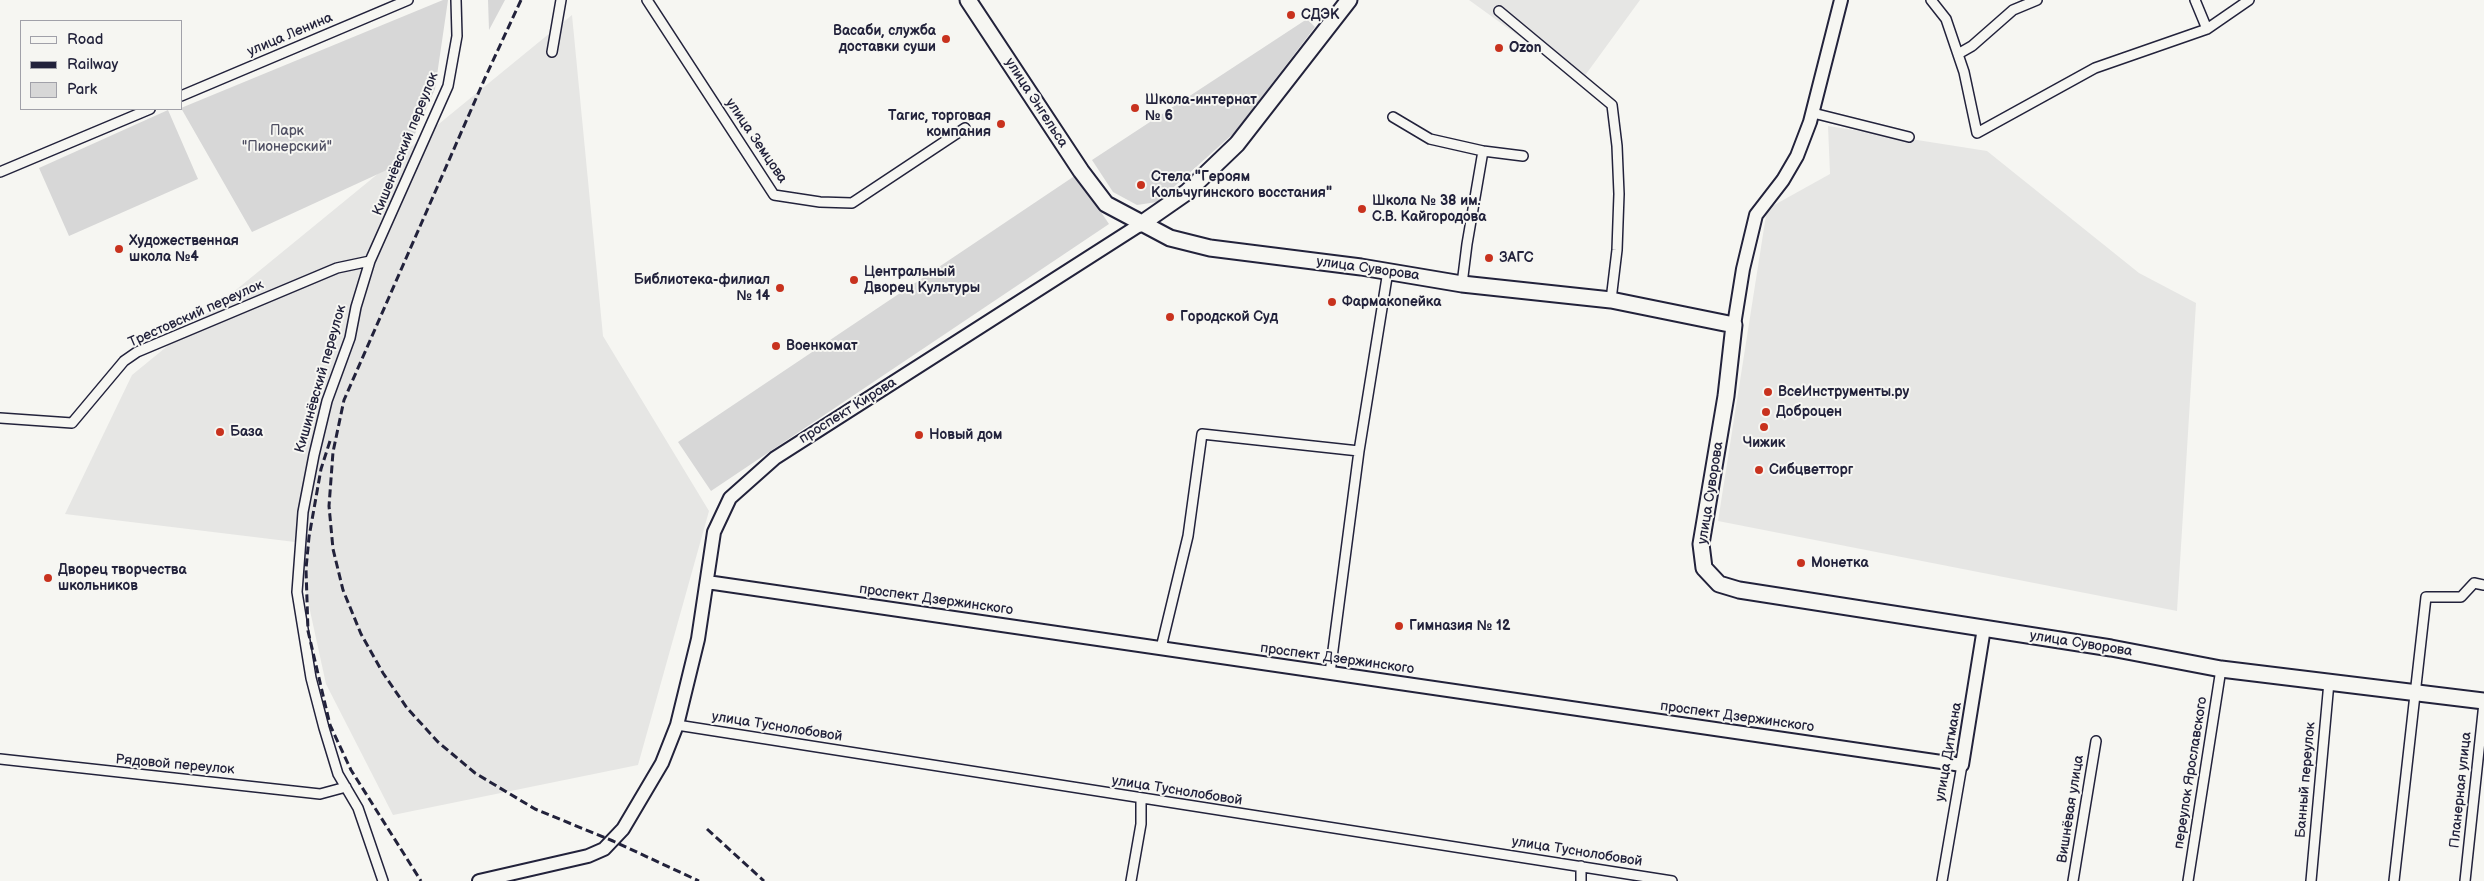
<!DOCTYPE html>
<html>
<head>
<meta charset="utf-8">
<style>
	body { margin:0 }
	#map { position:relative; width:2484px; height:881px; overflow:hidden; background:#f6f6f2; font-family:"Balsamiq Sans",sans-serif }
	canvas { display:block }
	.legend { position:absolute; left:20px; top:20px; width:162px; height:90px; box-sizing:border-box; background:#f6f6f2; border:1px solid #a1a1a9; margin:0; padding:6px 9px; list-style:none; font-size:15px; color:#22223b }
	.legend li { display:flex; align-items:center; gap:10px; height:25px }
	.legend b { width:25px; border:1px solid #a1a1a9 }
</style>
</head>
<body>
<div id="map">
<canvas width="2484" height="881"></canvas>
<ul class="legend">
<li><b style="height:6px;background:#f6f6f2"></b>Road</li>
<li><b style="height:6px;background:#22223b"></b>Railway</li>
<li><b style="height:14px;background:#d7d7d7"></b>Park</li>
</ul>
</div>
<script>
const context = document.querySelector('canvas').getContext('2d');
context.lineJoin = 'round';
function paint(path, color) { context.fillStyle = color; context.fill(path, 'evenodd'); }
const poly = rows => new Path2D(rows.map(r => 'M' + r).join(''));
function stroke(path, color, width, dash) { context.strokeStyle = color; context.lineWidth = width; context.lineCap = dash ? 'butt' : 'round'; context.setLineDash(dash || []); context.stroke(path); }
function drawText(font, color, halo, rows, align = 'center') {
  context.font = font + ' "Balsamiq Sans",sans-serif'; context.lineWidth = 4; context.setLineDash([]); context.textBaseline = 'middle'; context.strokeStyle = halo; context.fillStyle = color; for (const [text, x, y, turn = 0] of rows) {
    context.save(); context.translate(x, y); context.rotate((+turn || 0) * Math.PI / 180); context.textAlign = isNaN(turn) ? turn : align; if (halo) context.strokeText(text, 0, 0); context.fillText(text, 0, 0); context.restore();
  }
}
const built = poly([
	[1469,0,1640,0,1581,81],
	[572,15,603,336,709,511,638,765,393,815,326,684,295,542,65,514,132,375],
	[1828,126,1987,151,2139,273,2196,303,2177,611,1718,521,1767,209,1830,174]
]);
const green = poly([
	[443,0,448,0,435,89,402,163,252,232,181,108],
	[488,0,505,0,489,30],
	[1307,19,1315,27,1235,132,1157,202,1137,205,1113,192,1092,160],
	[168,110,198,179,69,236,39,168],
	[1076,175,1109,224,711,491,678,442]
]);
const street = poly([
	[647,0,774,195,820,202,852,203,965,128],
	[1931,0,1946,19,1964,72,1977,133,2095,68,2207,29,2249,0],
	[2195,0,2207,29],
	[1499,11,1612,105,1617,146,1619,194,1617,250,1611,300],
	[552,52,561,0],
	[1958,54,1972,46,2013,10,2037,0],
	[181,96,408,0],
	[1813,113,1909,137],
	[1393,117,1430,139,1483,151,1523,156],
	[0,172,150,109],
	[370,261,356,307,350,338,327,401,314,455,303,512,297,592,311,678,324,728,338,774,358,808,383,881],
	[1462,284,1467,244,1483,151],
	[0,418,72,423,124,361,137,352,337,268,370,261,448,86,457,36,456,0],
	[1161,648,1188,536,1202,434,1359,451],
	[1330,673,1359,451,1388,271],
	[677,725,1672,881],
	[0,759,320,794,346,787],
	[1581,866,1581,881],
	[1131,881,1141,824,1141,799],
	[1942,881,1962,765],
	[2073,881,2096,741],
	[2188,881,2221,669],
	[2311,881,2329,682],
	[2394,881,2426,597,2461,597,2474,583,2484,585],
	[2465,881,2484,703]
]);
const secondary = poly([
	[1734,325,1743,269,1756,215,1783,180,1797,156,1810,122,1841,0],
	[707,582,1962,765,1984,628],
	[479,881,588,856,604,849,623,829,662,763,677,725,698,639,714,532,730,498,775,458,1141,224]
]);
const primary = poly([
	[968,0,1081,171,1106,204,1170,238,1210,248,1361,267,1462,284,1611,300,1734,325,1726,396,1701,544,1704,568,1719,584,1739,590,2111,648,2221,669,2484,701],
	[1141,224,1187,192,1237,144,1349,0]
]);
const rail = poly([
	[521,0,485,78,344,400,333,452,329,506,333,549,343,590,361,634,383,673,407,708,438,742,475,773,535,809,613,841,699,881],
	[330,441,321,469,309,537,306,569,308,631,330,725,351,770,421,881],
	[707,829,764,881]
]);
const markers = [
	[1291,15,5,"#c8321e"],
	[946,39,5,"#c8321e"],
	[1499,48,5,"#c8321e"],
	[1135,108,5,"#c8321e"],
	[1001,124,5,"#c8321e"],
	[1141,185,5,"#c8321e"],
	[1362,209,5,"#c8321e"],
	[119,249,5,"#c8321e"],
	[1489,258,5,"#c8321e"],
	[854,280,5,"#c8321e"],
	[780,288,5,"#c8321e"],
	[1332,302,5,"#c8321e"],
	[1170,317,5,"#c8321e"],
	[776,346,5,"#c8321e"],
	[1768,392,5,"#c8321e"],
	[1766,412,5,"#c8321e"],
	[1764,427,5,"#c8321e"],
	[220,432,5,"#c8321e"],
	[919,435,5,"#c8321e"],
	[1759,470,5,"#c8321e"],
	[1801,563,5,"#c8321e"],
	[48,578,5,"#c8321e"],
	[1399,626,5,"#c8321e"]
];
const poiNames = [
	["СДЭК",1301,15],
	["Васаби, служба",936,31,"right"],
	["доставки суши",936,47,"right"],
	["Ozon",1509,48],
	["Школа-интернат",1145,100],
	["№ 6",1145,116],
	["Тагис, торговая",991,116,"right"],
	["компания",991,132,"right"],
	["Стела \"Героям",1151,177],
	["Кольчугинского восстания\"",1151,193],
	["Школа № 38 им.",1372,201],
	["С.В. Кайгородова",1372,217],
	["Художественная",129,241],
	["школа №4",129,257],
	["ЗАГС",1499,258],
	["Центральный",864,272],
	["Дворец Культуры",864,288],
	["Библиотека-филиал",770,280,"right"],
	["№ 14",770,296,"right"],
	["Фармакопейка",1342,302],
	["Городской Суд",1180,317],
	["Военкомат",786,346],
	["ВсеИнструменты.ру",1778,392],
	["Доброцен",1776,412],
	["База",230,432],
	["Новый дом",929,435],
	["Чижик",1764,443,"center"],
	["Сибцветторг",1769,470],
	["Монетка",1811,563],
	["Дворец творчества",58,570],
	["школьников",58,586],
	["Гимназия № 12",1409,626]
];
const streetNames = [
	["улица Ленина",290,35,-23],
	["улица Энгельса",1036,103,57],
	["улица Земцова",756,141,56],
	["Кишенёвский переулок",406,144,-68],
	["улица Суворова",1368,269,8],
	["Трестовский переулок",196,314,-24],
	["Кишинёвский переулок",321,379,-74],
	["проспект Кирова",848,411,-32],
	["улица Суворова",1711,493,-81],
	["проспект Дзержинского",936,600,8],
	["улица Суворова",2081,644,9],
	["проспект Дзержинского",1337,659,8],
	["проспект Дзержинского",1737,717,8],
	["улица Туснолобовой",777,727,9],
	["улица Дитмана",1949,752,-80],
	["Рядовой переулок",175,765,5],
	["переулок Ярославского",2191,773,-81],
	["Банный переулок",2306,780,-85],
	["Планерная улица",2461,790,-84],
	["улица Туснолобовой",1177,791,9],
	["Вишнёвая улица",2071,809,-81],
	["улица Туснолобовой",1577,852,9]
];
const parkNames = [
	["Парк",287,131],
	["\"Пионерский\"",287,147]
];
paint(built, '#e6e6e4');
paint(green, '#d7d7d7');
stroke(street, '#22223b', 12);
stroke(secondary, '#22223b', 16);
stroke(primary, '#22223b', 19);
stroke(street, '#f6f6f2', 9);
stroke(secondary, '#f6f6f2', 12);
stroke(primary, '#f6f6f2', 15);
stroke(rail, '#22223b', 3, [8, 4]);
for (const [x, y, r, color] of markers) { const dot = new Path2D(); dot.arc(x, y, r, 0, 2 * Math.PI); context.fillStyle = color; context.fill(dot); stroke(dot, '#f6f6f2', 2); }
drawText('bold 14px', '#22223b', '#f6f6f2', poiNames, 'left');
drawText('14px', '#22223b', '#f6f6f2', streetNames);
drawText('14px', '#4f4f62', '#f6f6f2', parkNames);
</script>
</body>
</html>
